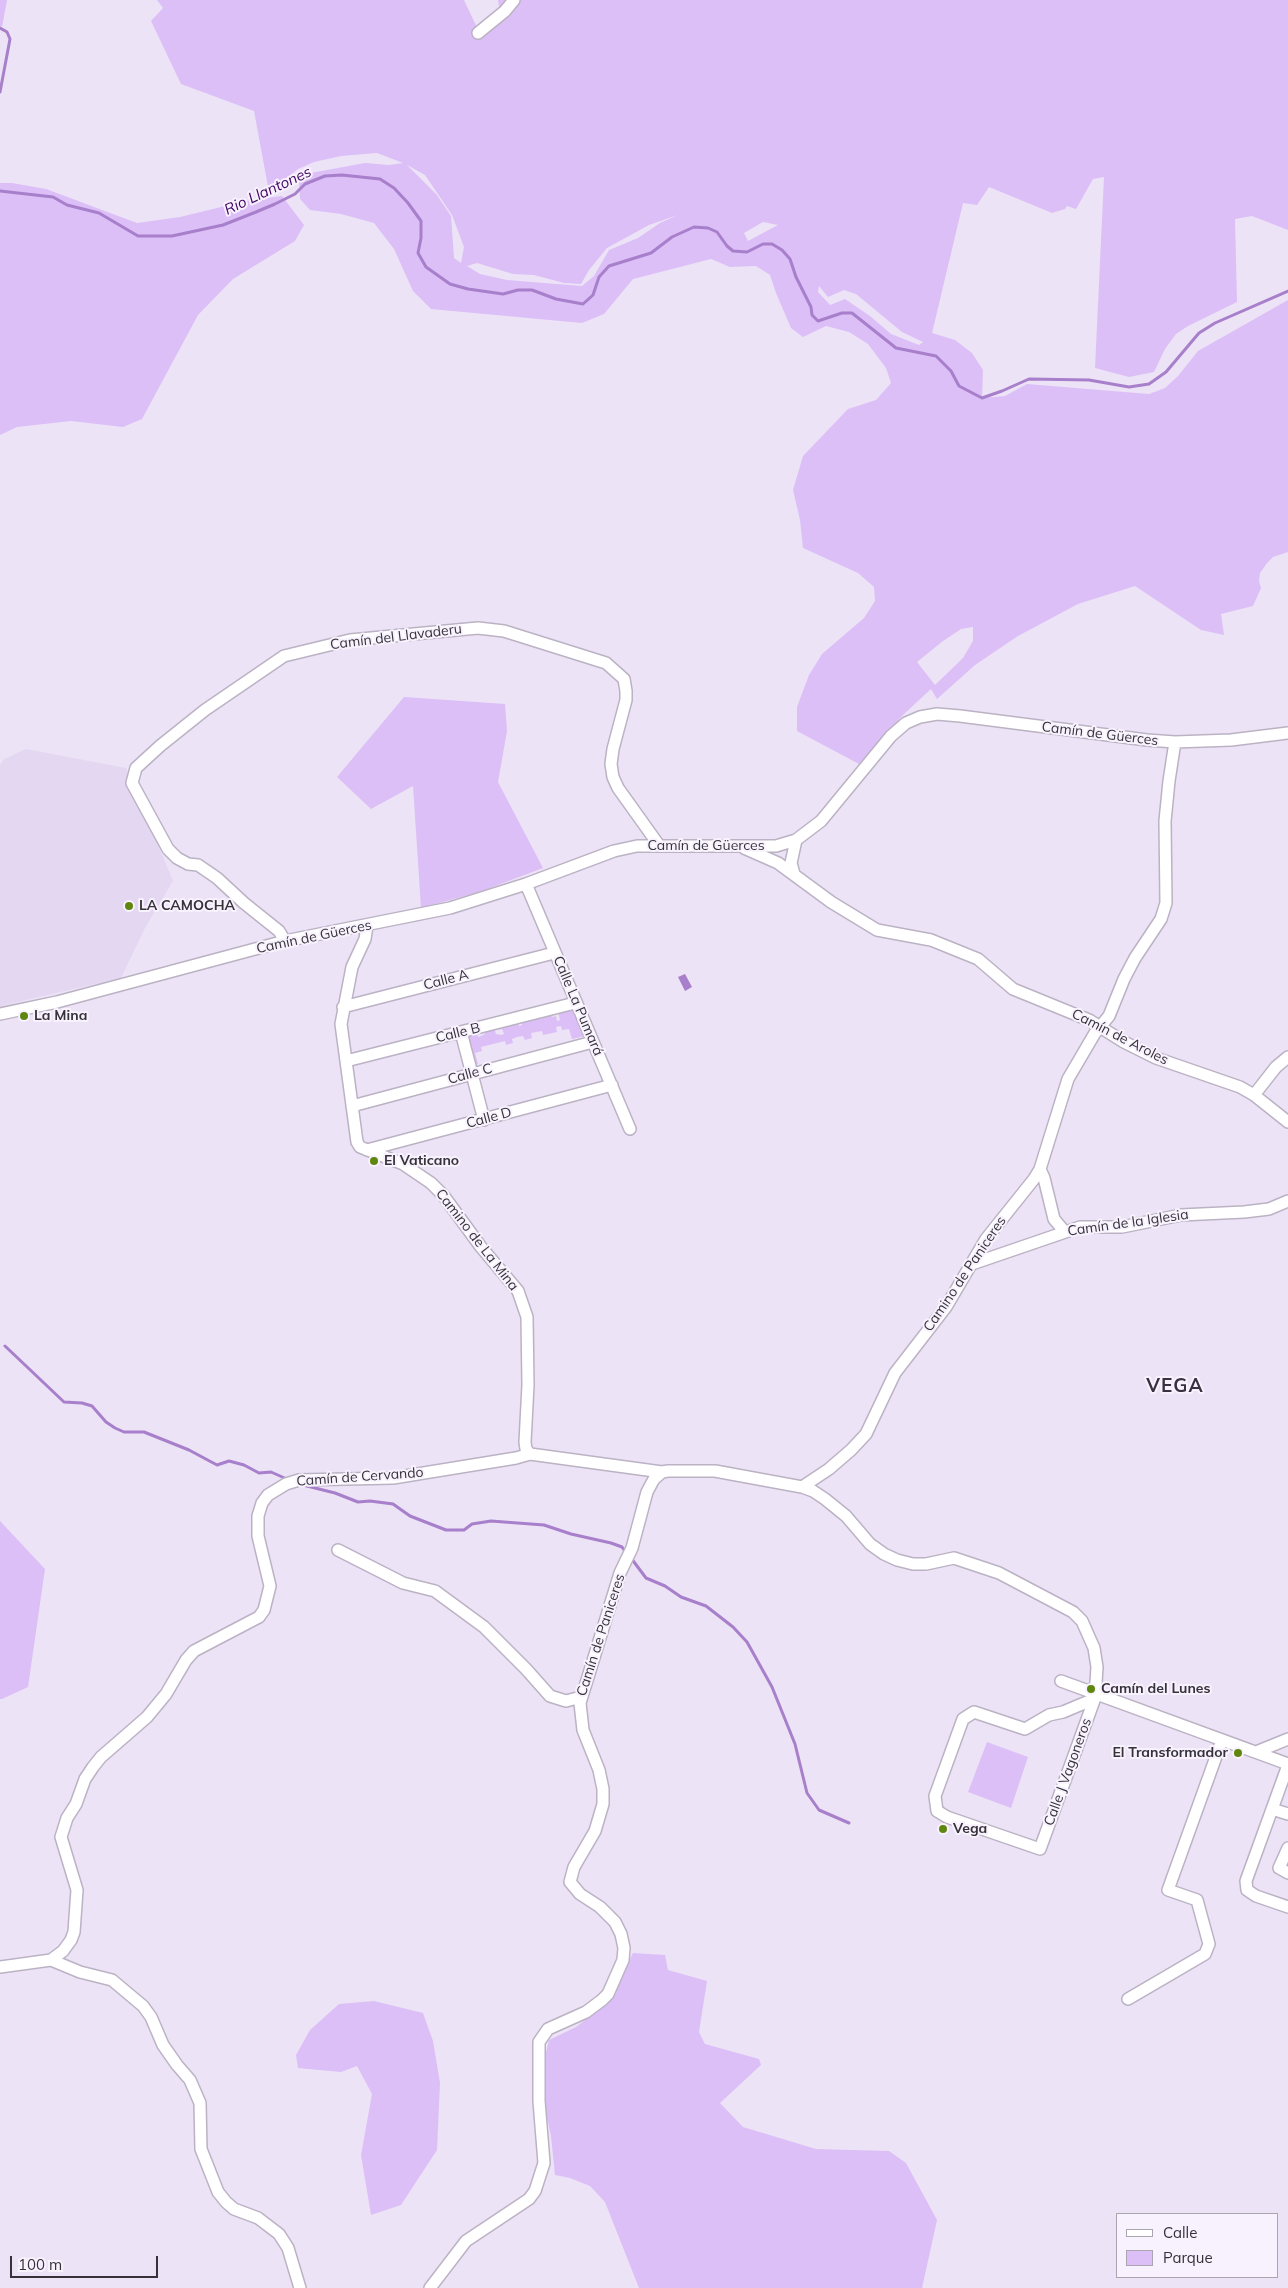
<!DOCTYPE html>
<html>
<head>
<meta charset="utf-8">
<style>
	body { margin:0 }
	#map { position:relative; width:1288px; height:2288px; overflow:hidden; background:#ede3f6; font-family:Mulish,sans-serif }
	canvas { display:block }
	.legend { position:absolute; left:1116px; top:2213px; width:162px; height:65px; box-sizing:border-box; background:#f8f2fe; border:1px solid #aaa5af; margin:0; padding:6px 9px; list-style:none; font-size:15px; color:#363239 }
	.legend li { display:flex; align-items:center; gap:10px; height:25px }
	.legend b { width:25px; border:1px solid #aaa5af }
	.scale { position:absolute; left:10px; top:2256px; width:148px; height:22px; box-sizing:border-box; border:2px solid #363239; border-top:0; padding-left:6px; font-size:15px; line-height:18px; white-space:nowrap; color:#363239; -webkit-text-stroke:4px #f8f2fe; paint-order:stroke }
</style>
</head>
<body>
<div id="map">
<canvas width="1288" height="2288"></canvas>
<ul class="legend">
<li><b style="height:6px;background:#fff"></b>Calle</li>
<li><b style="height:14px;background:#dcbff7"></b>Parque</li>
</ul>
<div class="scale">100 m</div>
</div>
<script>
const context = document.querySelector('canvas').getContext('2d');
context.lineJoin = 'round';
function paint(path, color) { context.fillStyle = color; context.fill(path, 'evenodd'); }
const poly = rows => new Path2D(rows.map(r => 'M' + r).join(''));
function stroke(path, color, width, dash) { context.strokeStyle = color; context.lineWidth = width; context.lineCap = dash ? 'butt' : 'round'; context.setLineDash(dash || []); context.stroke(path); }
function drawText(font, color, halo, rows, align = 'center') {
  context.font = font + ' Mulish,sans-serif'; context.lineWidth = 4; context.setLineDash([]); context.textBaseline = 'middle'; context.strokeStyle = halo; context.fillStyle = color; for (const [text, x, y, turn = 0] of rows) {
    context.save(); context.translate(x, y); context.rotate((+turn || 0) * Math.PI / 180); context.textAlign = isNaN(turn) ? turn : align; if (halo) context.strokeText(text, 0, 0); context.fillText(text, 0, 0); context.restore();
  }
}
const built = poly([
	[26,749,126,768,173,881,145,928,121,978,0,1006,0,765,4,759]
]);
const green = poly([
	[0,0,7,0,2,27,0,26],
	[157,0,464,0,481,36,501,20,498,0,1288,0,1288,230,1252,216,1235,219,1237,302,1188,326,1176,334,1165,349,1154,372,1129,377,1095,368,1104,177,1093,179,1076,209,1067,206,1065,209,1052,213,989,187,977,205,963,203,932,333,955,340,972,353,983,370,982,398,1005,396,1027,384,1149,394,1165,388,1178,376,1198,351,1288,300,1288,552,1273,557,1267,563,1260,573,1259,581,1261,588,1253,606,1221,614,1224,635,1201,630,1135,586,1078,604,1018,636,975,665,937,699,931,689,904,714,859,764,797,731,797,707,809,675,822,654,864,618,875,601,874,587,858,573,803,548,800,520,793,490,803,456,848,409,876,400,891,383,886,368,868,344,849,332,826,326,803,337,791,328,776,293,770,275,756,266,730,267,711,259,633,279,604,314,582,323,431,309,413,291,394,249,374,223,341,214,310,210,300,199,299,181,305,174,365,163,389,165,403,163,377,153,341,156,314,162,298,169,269,192,254,111,181,84,151,21,163,8],
	[407,165,425,175,452,215,464,247,461,263,454,258,451,216,437,195],
	[678,215,660,223,638,238,609,250,594,276,582,286,507,280,480,274,467,266,477,263,513,274,534,275,564,283,581,284,589,270,607,248,649,225],
	[763,222,778,225,748,241,744,233],
	[819,286,828,297,844,290,856,294,902,332,923,342,919,345,891,334,870,316,845,299,830,305,818,292],
	[973,627,973,641,963,658,935,685,917,662,943,641,961,629],
	[0,183,12,183,46,189,137,223,180,217,250,200,282,196,304,225,295,241,233,279,198,315,142,419,123,427,71,421,17,427,0,435],
	[404,697,505,704,507,731,498,782,543,868,482,891,421,908,413,786,371,809,337,777],
	[576,1007,589,1035,572,1039,569,1029,562,1030,561,1026,556,1027,557,1032,543,1035,542,1031,531,1033,532,1038,525,1040,523,1036,517,1037,512,1039,513,1043,506,1045,505,1041,481,1047,482,1051,475,1053,478,1064,475,1065,468,1035,477,1033,478,1037,481,1036,485,1034,484,1030,494,1028,496,1034,501,1035,504,1034,502,1029,499,1030,499,1027,517,1021,519,1026,522,1025,521,1020,551,1013,552,1017,556,1016,557,1021,560,1020,558,1011],
	[0,1521,45,1569,28,1687,2,1699,0,1699],
	[987,1742,1028,1757,1011,1808,968,1792],
	[633,1953,665,1955,668,1970,707,1981,699,2032,705,2044,759,2059,761,2065,720,2103,743,2127,816,2149,889,2151,906,2163,937,2220,922,2288,639,2288,605,2202,590,2186,570,2178,555,2175,551,2136,539,2081,549,2040,576,2027,610,2001],
	[374,2001,423,2013,433,2041,440,2083,437,2150,401,2205,371,2215,361,2155,372,2094,357,2066,341,2072,298,2068,296,2055,310,2030,339,2004]
]);
const water = poly([
	[685,974,692,987,685,991,678,977]
]);
const stream = poly([
	[0,28,7,32,10,39,0,92],
	[0,191,53,197,67,205,99,213,138,236,172,236,223,225,256,212,275,204,295,194,305,184,325,176,342,175,380,179,394,188,408,203,421,221,421,238,418,253,426,267,450,284,468,289,503,294,518,290,532,290,556,299,583,304,593,295,599,277,609,266,651,253,672,237,694,227,708,228,717,232,727,246,733,251,747,252,763,244,772,244,782,250,790,259,796,277,811,307,812,315,818,321,842,313,852,313,896,348,936,356,951,371,959,386,982,398,1002,391,1029,379,1089,380,1129,387,1149,384,1166,372,1199,333,1215,323,1288,291],
	[5,1346,64,1402,82,1403,92,1406,106,1422,115,1428,124,1432,144,1432,189,1450,217,1465,229,1461,244,1465,259,1473,271,1472,289,1480],
	[299,1484,335,1493,358,1502,370,1501,393,1504,410,1516,446,1530,464,1530,472,1524,491,1521,544,1525,571,1534,611,1543,622,1547,627,1554],
	[631,1558,646,1578,665,1586,681,1597,706,1606,733,1627,747,1642,772,1687,795,1744,807,1793,819,1810,849,1823]
]);
const minor = poly([
	[478,33,505,11,514,0],
	[744,848,778,863,831,902,877,930,931,940,978,959,1013,989,1089,1020,1124,1042,1156,1058,1240,1087,1254,1095,1288,1122],
	[794,874,791,863,796,840],
	[526,884,630,1129],
	[367,926,365,939,352,967,341,1024,357,1142,360,1147,403,1164,431,1183,443,1195,481,1247,518,1291,527,1317,528,1385,525,1442,526,1449,530,1454],
	[285,941,279,931,244,903,217,878,198,865,188,864,177,858,168,849,132,783,136,768,160,746,205,710,284,656,350,640,478,628,504,631,606,663,624,679,626,691,626,700,613,749,611,764,613,777,618,788,658,844],
	[343,1007,550,954],
	[0,1014,57,1002,285,941,450,908,526,884,614,851,637,846,776,846,796,840,821,821,891,736,906,723,920,717,937,714,960,716,1147,740,1175,742,1231,740,1288,733],
	[461,1032,484,1120],
	[346,1061,571,1004],
	[1254,1095,1276,1067,1288,1057],
	[352,1106,589,1043],
	[367,1150,612,1085],
	[1040,1169,1044,1178,1054,1219,1064,1231],
	[972,1264,1080,1227,1122,1227,1181,1215,1244,1212,1269,1209,1288,1201],
	[802,1487,829,1469,851,1450,866,1434,895,1373,946,1307,986,1239,1034,1179,1040,1169,1068,1079,1095,1033,1109,1016,1124,979,1135,958,1161,919,1166,903,1165,821,1169,781,1175,742],
	[338,1550,403,1583,435,1591,484,1627,526,1669,550,1696,566,1701,581,1697],
	[1061,1681,1288,1764],
	[1094,1699,1063,1712,1049,1715,1025,1729,974,1712,963,1719,935,1796,937,1811,947,1817,1040,1849,1096,1695],
	[1256,1752,1288,1739],
	[1288,1765,1246,1881,1247,1890,1256,1896,1288,1907],
	[1272,1809,1288,1814],
	[1288,1848,1279,1868,1288,1873],
	[51,1960,80,1972,112,1980,143,2006,151,2017,163,2045,177,2065,190,2080,200,2103,201,2149,218,2192,226,2202,234,2209,258,2218,279,2234,288,2248,300,2288],
	[0,1967,51,1960,63,1951,71,1940,74,1932,77,1890,61,1837,67,1818,76,1804,85,1779,93,1767,101,1757,147,1717,166,1694,186,1660,194,1651,259,1617,264,1610,270,1586,258,1536,258,1516,262,1503,268,1495,286,1484,299,1480,393,1478,516,1458,530,1454,662,1472],
	[1128,1999,1205,1954,1209,1944,1197,1900,1168,1890,1222,1740],
	[430,2288,466,2241,529,2199,535,2191,544,2163,539,2101,539,2042,548,2029,586,2012,602,2000,608,1994,623,1960,624,1948,621,1934,615,1922,600,1907,580,1894,570,1882,574,1867,595,1831,603,1804,603,1789,599,1770,583,1730,580,1703,620,1573,632,1548,647,1492,654,1479,662,1472,668,1471,715,1471,802,1487,813,1491,825,1499,846,1516,870,1544,884,1554,897,1560,913,1564,926,1564,954,1558,999,1573,1073,1612,1082,1621,1094,1648,1097,1667,1096,1683,1092,1693]
]);
const markers = [
	[129,906,5,"#5f8710"],
	[24,1016,5,"#5f8710"],
	[374,1161,5,"#5f8710"],
	[1091,1689,5,"#5f8710"],
	[1238,1753,5,"#5f8710"],
	[943,1829,5,"#5f8710"]
];
const streetNames = [
	["Camín del Llavaderu",396,637,-7],
	["Camín de Güerces",1100,734,7],
	["Camín de Güerces",706,846],
	["Camín de Güerces",314,937,-12],
	["Calle A",446,980,-14],
	["Calle La Pumará",578,1006,67],
	["Calle B",458,1033,-14],
	["Camín de Aroles",1120,1037,27],
	["Calle C",470,1074,-15],
	["Calle D",489,1118,-15],
	["Camín de la Iglesia",1128,1223,-8],
	["Camino de La Mina",477,1240,52],
	["Camino de Paniceres",965,1274,-56],
	["Camín de Cervando",360,1477,-4],
	["Camín de Paniceres",601,1635,-72],
	["Calle J Vagoneros",1068,1772,-70]
];
const poiNames = [
	["LA CAMOCHA",139,906],
	["La Mina",34,1016],
	["El Vaticano",384,1161],
	["Camín del Lunes",1101,1689],
	["El Transformador",1228,1753,"right"],
	["Vega",953,1829]
];
const waterNames = [
	["Rio Llantones",268,191,-25]
];
const districtNames = [
	["VEGA",1175,1386]
];
paint(built, '#e4d7f1');
paint(green, '#dcbff7');
paint(water, '#a77fca');
stroke(stream, '#a77fca', 3);
stroke(minor, '#bbb2c4', 14);
stroke(minor, '#fff', 11);
for (const [x, y, r, color] of markers) { const dot = new Path2D(); dot.arc(x, y, r, 0, 2 * Math.PI); context.fillStyle = color; context.fill(dot); stroke(dot, '#f8f2fe', 2); }
drawText('14px', '#363239', '#f8f2fe', streetNames);
drawText('bold 14px', '#363239', '#f8f2fe', poiNames, 'left');
drawText('italic 15px', '#420664', '#f8f2fe', waterNames);
context.letterSpacing = '1px';
drawText('bold 19px', '#393140', '#f8f2fe', districtNames);
context.letterSpacing = '0px';
</script>
</body>
</html>
